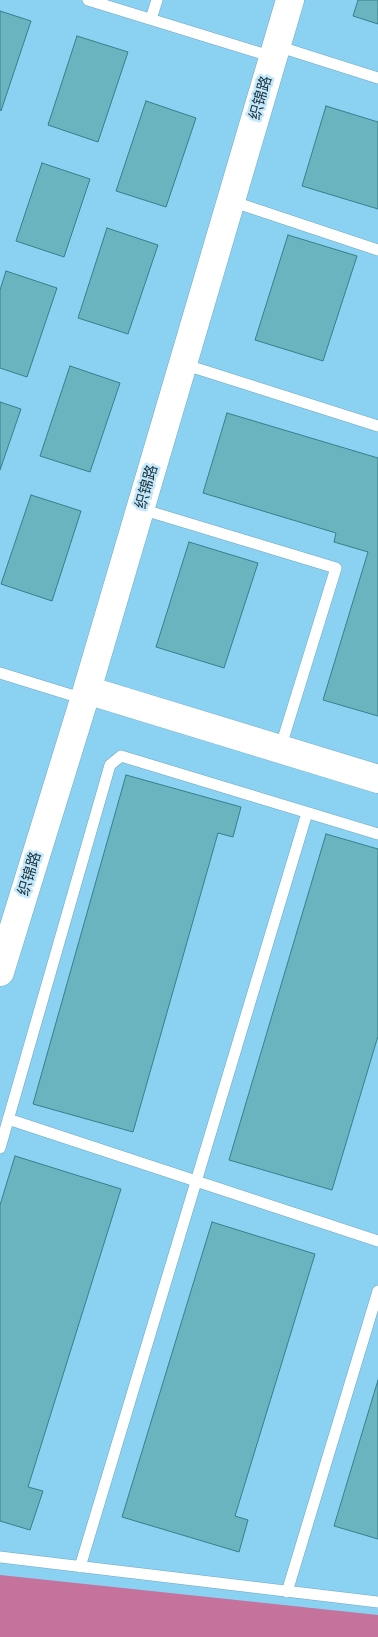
<!DOCTYPE html>
<html>
<head>
<meta charset="utf-8">
<style>
	body { margin:0 }
	canvas { display:block; background:#a0dffd }
</style>
</head>
<body>
<canvas width="378" height="1637"></canvas>
<script>
const context = document.querySelector('canvas').getContext('2d');
context.lineJoin = 'round';
function paint(path, color) { context.fillStyle = color; context.fill(path, 'evenodd'); }
const poly = rows => new Path2D(rows.map(r => 'M' + r).join(''));
function stroke(path, color, width, dash) { context.strokeStyle = color; context.lineWidth = width; context.lineCap = dash ? 'butt' : 'round'; context.setLineDash(dash || []); context.stroke(path); }
function drawText(font, color, halo, rows, align = 'center') {
  context.font = font + ' Rubik,"Noto Sans SC",sans-serif'; context.lineWidth = 5; context.setLineDash([]); context.textBaseline = 'middle'; context.strokeStyle = halo; context.fillStyle = color; for (const [text, x, y, turn = 0] of rows) {
    context.save(); context.translate(x, y); context.rotate((+turn || 0) * Math.PI / 180); context.textAlign = isNaN(turn) ? turn : align; if (halo) context.strokeText(text, 0, 0); context.fillText(text, 0, 0); context.restore();
  }
}
const built = poly([
	[0,0,378,0,378,1637,0,1637]
]);
const forest = poly([
	[0,1575,378,1615,378,1637,0,1637]
]);
const building = poly([
	[358,0,378,0,378,24,353,16,358,0],
	[0,11,31,21,1,111,0,110,0,11],
	[77,36,128,52,98,142,48,125,77,36],
	[146,101,196,118,166,207,116,191,146,101],
	[326,106,378,122,378,209,302,186,326,106],
	[42,163,90,179,64,257,16,241,42,163],
	[107,228,158,245,128,334,78,318,107,228],
	[288,235,357,256,323,361,255,340,288,235],
	[6,271,57,288,27,377,0,368,0,290,6,271],
	[70,366,120,383,90,472,40,456,70,366],
	[0,402,21,409,0,470,0,402],
	[227,413,378,458,378,716,323,700,368,552,334,542,336,533,203,493,227,413],
	[31,495,81,511,52,601,1,584,31,495],
	[189,542,258,563,224,668,156,647,189,542],
	[126,775,241,807,233,837,218,833,133,1132,33,1104,126,775],
	[326,834,378,849,378,1036,332,1190,229,1160,326,834],
	[15,1156,121,1189,28,1487,43,1491,30,1530,0,1521,0,1205,15,1156],
	[212,1222,315,1254,235,1516,248,1520,239,1552,122,1517,212,1222],
	[378,1380,378,1539,334,1526,378,1380]
]);
const lane = poly([
	[88,0,273,57],
	[151,19,157,0],
	[277,46,378,78],
	[231,201,378,250],
	[183,364,378,426],
	[141,509,336,568,280,749],
	[0,673,84,699],
	[8,1119,378,1241],
	[0,1148,110,765,121,756,378,834],
	[0,1557,378,1602],
	[80,1567,307,813],
	[287,1592,378,1291]
]);
const secondary = poly([
	[87,690,378,779],
	[0,972,87,690,290,0]
]);
const streetNames = [
	["织锦路",261,98,-74],
	["织锦路",147,487,-74],
	["织锦路",30,874,-73]
];
paint(built, '#8bd1f1');
paint(forest, '#c5729d');
paint(building, '#6ab4c0');
stroke(building, '#34808b', 1);
stroke(lane, '#6ca9c5', 12);
stroke(secondary, '#6ca9c5', 29);
stroke(lane, '#fff', 11);
stroke(secondary, '#fff', 28);
drawText('15px', '#18313d', '#c4e8fa', streetNames);
</script>
</body>
</html>
